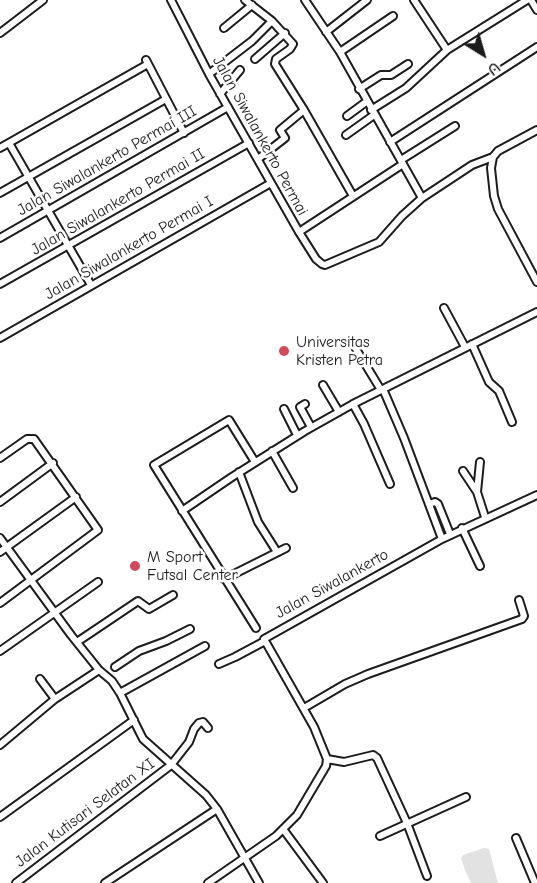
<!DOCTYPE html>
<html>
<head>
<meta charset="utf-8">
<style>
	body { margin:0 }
	#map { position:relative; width:537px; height:883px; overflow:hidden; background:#fff; font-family:"Comic Neue",sans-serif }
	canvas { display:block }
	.north { position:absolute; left:453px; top:24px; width:60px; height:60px; -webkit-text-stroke:4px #fff; paint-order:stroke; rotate:143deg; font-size:16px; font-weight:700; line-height:24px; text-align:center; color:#1c1c1c }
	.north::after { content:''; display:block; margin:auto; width:21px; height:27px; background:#1c1c1c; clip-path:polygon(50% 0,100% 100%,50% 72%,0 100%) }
</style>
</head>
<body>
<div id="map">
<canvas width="537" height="883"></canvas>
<div class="north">U</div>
</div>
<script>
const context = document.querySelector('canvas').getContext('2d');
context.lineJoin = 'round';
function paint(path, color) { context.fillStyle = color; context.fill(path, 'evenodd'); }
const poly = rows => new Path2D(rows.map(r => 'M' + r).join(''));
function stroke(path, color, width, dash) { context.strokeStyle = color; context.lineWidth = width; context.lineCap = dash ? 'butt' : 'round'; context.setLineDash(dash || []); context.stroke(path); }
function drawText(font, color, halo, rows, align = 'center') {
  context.font = font + ' "Comic Neue",sans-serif'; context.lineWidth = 5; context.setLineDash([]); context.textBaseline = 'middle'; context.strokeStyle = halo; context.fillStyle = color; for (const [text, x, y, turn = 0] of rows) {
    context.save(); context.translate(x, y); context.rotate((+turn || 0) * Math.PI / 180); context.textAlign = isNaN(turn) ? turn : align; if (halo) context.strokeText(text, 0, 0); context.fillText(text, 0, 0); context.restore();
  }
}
const green = poly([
	[484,848,489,849,498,883,471,883,465,870,461,858,463,855]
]);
const street = poly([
	[171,0,209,74,299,232,316,259,322,264,325,265,379,242,402,216,422,198,472,165,493,157],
	[245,0,272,21,293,44,290,49,276,59,275,64,304,110,353,196],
	[305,0,340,52,422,198],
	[414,0,447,50],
	[531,0,537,10],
	[224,28,252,5],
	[326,32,367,0],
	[0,33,43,0],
	[340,52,393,16],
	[255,59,285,33],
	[146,60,184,133],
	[209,74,252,41,272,21],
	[359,89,381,75,391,75,408,64],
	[220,94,240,70],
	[371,110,406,88,447,50,527,0],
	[347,116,366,102],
	[537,130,498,151,493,157,491,168,494,196,498,209,537,282],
	[346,135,374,115],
	[390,142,537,47],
	[9,143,91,285],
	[0,148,148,64],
	[258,159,285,138,280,130,304,110],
	[401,160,455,126],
	[0,193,166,99],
	[299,232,403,164],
	[0,238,228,107],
	[0,284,249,143],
	[444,308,465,347],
	[0,338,271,183],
	[472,344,489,382,499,391,512,422],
	[356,349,381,390],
	[323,385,339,412],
	[383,389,404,438,442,539],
	[305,404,300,407,311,427],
	[353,404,364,424,390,484],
	[284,409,297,435],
	[272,451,293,488],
	[0,458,27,439,34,439,98,530,0,603],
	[255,462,229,420,154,465,256,628],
	[480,462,477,492,485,517],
	[463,471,477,492],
	[239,472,258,522,277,552],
	[0,502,53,463],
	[429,504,435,502,438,504,450,534],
	[182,511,232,477,305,431,353,404,537,312],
	[462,528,480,566],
	[0,538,71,635,99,670,112,681,120,693,143,739,206,795,217,809,259,883],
	[0,552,76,497],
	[224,579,286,548],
	[77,642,138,601,149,609,173,595],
	[0,651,98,582],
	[219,664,235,657,265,641],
	[115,667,139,651,166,641,190,629],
	[40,679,55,699],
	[120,693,205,646],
	[304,708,345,684,368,674,522,619,524,616,519,600],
	[0,745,55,699,99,670],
	[327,759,314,727,264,639,442,539,537,495],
	[327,759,344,762,373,755,377,758,407,823,427,876],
	[0,817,134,720],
	[283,829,323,883],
	[380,836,466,797],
	[516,838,535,883],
	[16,883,171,765,189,742,194,729,199,723,203,722,208,728],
	[105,883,217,809],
	[208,883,276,836,297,815,326,766,327,759]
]);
const markers = [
	[284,351,6,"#d1495b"],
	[135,566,6,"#d1495b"]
];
const streetNames = [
	["Jalan Siwalankerto Permai",260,136,61],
	["Jalan Siwalankerto Permai III",107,161,-30],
	["Jalan Siwalankerto Permai II",118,202,-30],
	["Jalan Siwalankerto Permai I",129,248,-30],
	["Jalan Siwalankerto",332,584,-29],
	["Jalan Kutisari Selatan XI",85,813,-37]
];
const poiNames = [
	["Universitas",296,342],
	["Kristen Petra",296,360],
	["M Sport",147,557],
	["Futsal Center",147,575]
];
paint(green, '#e2e2e2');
stroke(street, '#1c1c1c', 10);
stroke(street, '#fff', 6);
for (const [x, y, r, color] of markers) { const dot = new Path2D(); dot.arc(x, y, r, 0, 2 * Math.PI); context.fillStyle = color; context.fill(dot); stroke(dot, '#fff', 2); }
drawText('16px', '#1c1c1c', '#fff', streetNames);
drawText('16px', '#1c1c1c', '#fff', poiNames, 'left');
</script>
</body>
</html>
